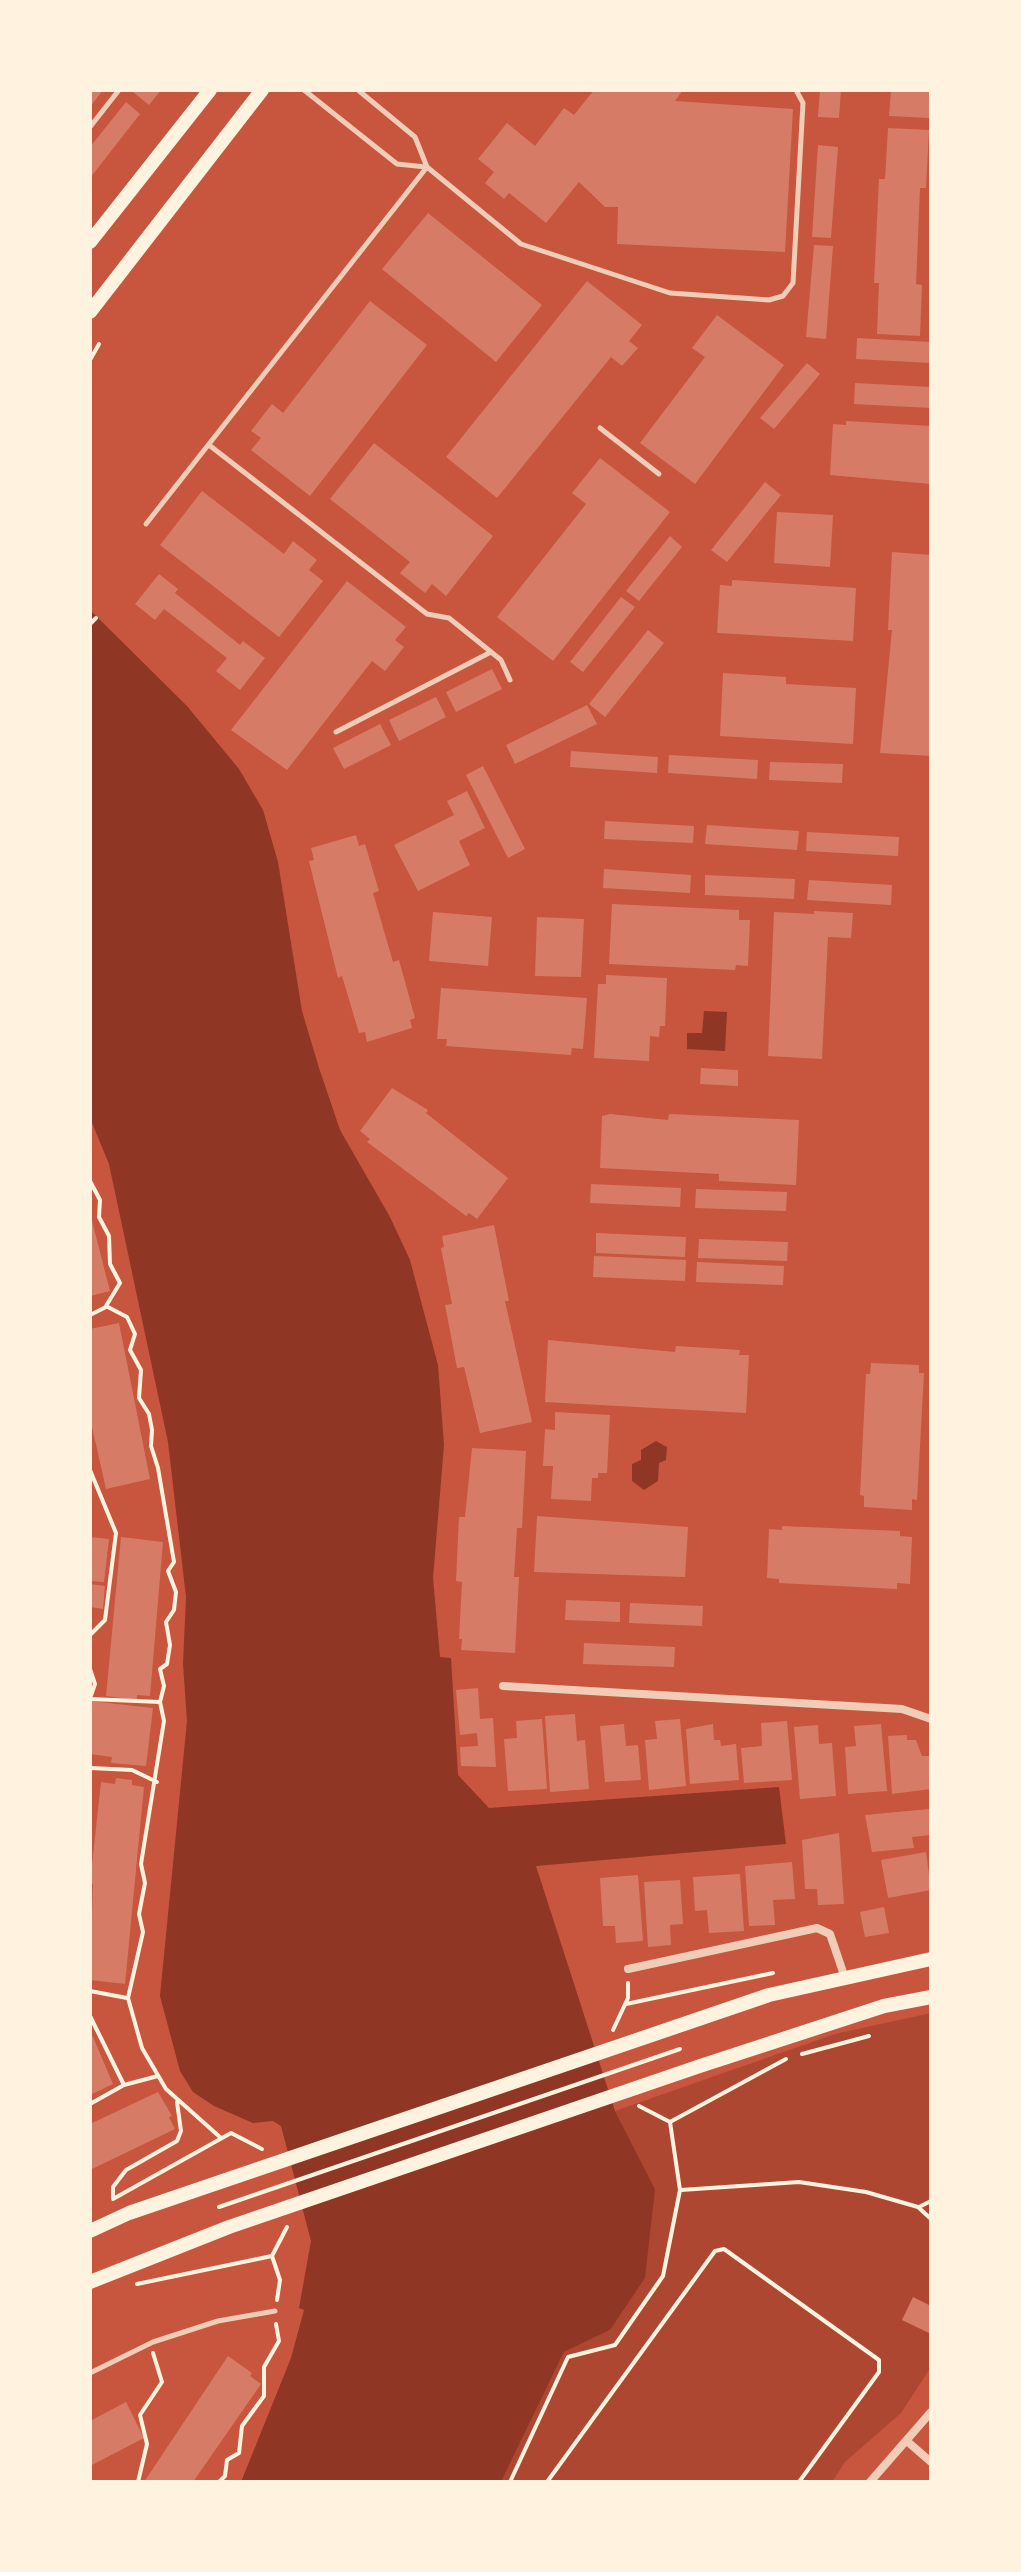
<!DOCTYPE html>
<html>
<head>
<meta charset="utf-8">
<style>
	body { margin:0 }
	#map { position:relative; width:1021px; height:2572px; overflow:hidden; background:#c8553d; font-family:"Noto Sans",sans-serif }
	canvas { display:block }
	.frame { position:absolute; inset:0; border:92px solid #fff3e0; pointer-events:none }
</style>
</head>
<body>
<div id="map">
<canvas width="1021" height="2572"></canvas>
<div class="frame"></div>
</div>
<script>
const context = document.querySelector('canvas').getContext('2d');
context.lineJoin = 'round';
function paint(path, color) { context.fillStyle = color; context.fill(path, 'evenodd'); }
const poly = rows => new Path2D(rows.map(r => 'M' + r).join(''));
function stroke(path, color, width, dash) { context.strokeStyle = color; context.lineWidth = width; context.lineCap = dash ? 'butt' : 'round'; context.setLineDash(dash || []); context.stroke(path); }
const green = poly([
	[931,2013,931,2367,901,2413,845,2462,832,2482,501,2482,564,2352,610,2330,655,2189,615,2111,835,2034]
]);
const water = poly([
	[90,610,187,706,239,769,263,810,278,862,302,1011,319,1068,340,1130,390,1217,410,1260,438,1365,444,1445,433,1578,440,1657,451,1658,458,1775,489,1808,779,1787,786,1844,536,1866,615,2111,655,2189,645,2278,610,2330,564,2352,501,2482,241,2482,291,2358,304,2310,299,2308,311,2241,281,2126,273,2121,253,2123,214,2106,193,2092,180,2071,160,1996,187,1721,183,1664,186,1597,168,1442,109,1164,90,1118],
	[704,1011,727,1012,725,1051,687,1049,687,1033,702,1033],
	[656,1441,667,1447,666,1460,659,1463,658,1481,644,1490,632,1481,632,1464,641,1460,641,1450]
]);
const building = poly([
	[90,90,103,90,90,107],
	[135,90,161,90,149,105,133,92],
	[594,90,683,90,675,101,793,109,785,252,617,244,618,207,605,207,579,182,546,223,509,193,504,199,485,183,494,172,478,159,507,123,535,146,564,108,574,115],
	[820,90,841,90,839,118,818,117],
	[891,90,931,90,930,118,889,116],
	[126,102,140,114,90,178,90,147],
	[888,128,929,130,926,188,920,188,916,284,922,285,920,336,877,334,879,283,874,283,879,179,885,179],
	[818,145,838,147,831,238,812,237],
	[428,213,542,305,496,362,382,269],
	[814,245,833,246,826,339,806,337],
	[587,281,642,325,629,341,638,348,622,366,611,357,497,498,446,457],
	[370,301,427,345,310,496,251,450,261,438,251,431,272,404,283,413],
	[717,315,784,365,695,484,640,443,705,357,692,348],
	[857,338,931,342,931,363,856,359],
	[807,363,820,374,774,429,760,418],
	[855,383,931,387,931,408,854,404],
	[846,421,931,426,931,484,830,475,833,424,846,425],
	[374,443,493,536,446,596,432,584,425,593,400,573,410,562,330,499],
	[600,458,670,512,553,661,497,617,586,504,572,493],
	[765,482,781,495,727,562,711,550],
	[202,491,284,554,293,541,317,560,309,570,323,581,279,637,160,545],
	[777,512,833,515,830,567,774,563],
	[670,536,682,547,639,601,626,591],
	[892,552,931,555,931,756,880,753,892,630,888,630],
	[159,574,178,589,175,593,240,645,243,641,265,658,240,690,216,671,227,658,164,609,155,620,135,604],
	[732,580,856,588,853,641,717,633,720,585,732,586],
	[347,581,406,627,395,640,404,647,385,671,372,661,287,770,231,730],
	[621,597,635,607,583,672,570,662],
	[648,630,664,643,605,717,589,704],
	[492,669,502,689,456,712,446,692],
	[723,673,786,677,786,684,856,688,853,744,720,736],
	[436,697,446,717,399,741,389,720],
	[587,705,597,724,515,764,506,745],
	[380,724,391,745,344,769,333,748],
	[571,751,658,757,657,773,570,767],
	[669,755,758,760,757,779,668,773],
	[770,762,843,764,842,783,769,780],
	[483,766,525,849,508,858,466,775],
	[467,791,485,828,459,841,470,865,418,891,394,845,454,815,447,801],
	[605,821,694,826,693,843,604,839],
	[707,825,799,831,797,850,705,844],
	[807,832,899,837,898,856,806,851],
	[356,835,359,846,365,844,379,891,373,893,393,962,399,960,415,1018,410,1020,412,1028,367,1042,365,1032,359,1033,342,976,338,978,309,861,314,860,311,848],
	[604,869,691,875,690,893,603,888],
	[705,875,795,879,794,899,705,895],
	[809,880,892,885,891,905,807,900],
	[612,904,739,910,739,920,750,920,748,966,736,965,735,970,609,964],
	[814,911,853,913,851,938,828,937,822,1059,768,1056,774,912,814,914],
	[433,912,492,917,488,966,429,961],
	[537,917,584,919,581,977,535,976],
	[606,975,667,978,665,1026,660,1026,659,1037,650,1036,649,1061,594,1058,598,984,606,984],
	[441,988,587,998,583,1049,572,1048,571,1055,446,1046,447,1039,437,1039],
	[701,1068,738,1070,738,1086,700,1084],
	[392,1088,428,1110,426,1113,508,1178,477,1219,469,1213,466,1216,367,1142,370,1139,360,1131],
	[610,1114,668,1120,669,1114,799,1120,796,1185,719,1181,719,1174,600,1168,602,1116],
	[591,1184,681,1188,680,1207,590,1203],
	[696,1189,787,1192,786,1211,695,1208],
	[90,1213,110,1291,90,1296],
	[494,1225,509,1301,505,1301,532,1422,480,1433,464,1367,457,1368,445,1305,452,1304,441,1248,444,1247,442,1236],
	[596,1233,686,1237,685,1257,596,1253],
	[699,1239,788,1242,787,1261,698,1258],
	[594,1256,686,1260,685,1281,593,1277],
	[697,1262,784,1266,783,1285,696,1282],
	[119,1323,150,1479,106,1489,90,1418,90,1329],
	[548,1340,675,1352,676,1346,740,1350,739,1355,749,1355,746,1413,545,1402],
	[871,1363,919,1365,919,1373,924,1373,917,1500,912,1499,912,1510,864,1507,864,1496,860,1495,866,1374,870,1374],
	[555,1412,610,1415,607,1473,598,1473,598,1478,592,1478,591,1501,551,1499,553,1466,543,1466,545,1429,555,1430],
	[472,1448,526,1451,522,1528,517,1528,514,1577,519,1577,515,1653,461,1650,462,1639,459,1639,462,1582,456,1581,459,1517,465,1517],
	[537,1516,688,1527,685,1577,534,1572],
	[782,1526,900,1531,900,1536,912,1537,910,1584,897,1583,897,1589,779,1583,779,1579,767,1578,769,1529,782,1530],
	[90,1537,109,1539,104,1582,90,1581],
	[121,1537,163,1542,150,1696,137,1695,137,1700,106,1696],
	[90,1584,105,1586,103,1609,90,1607],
	[566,1600,620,1602,620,1622,565,1620],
	[630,1603,703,1606,702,1626,629,1623],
	[584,1643,675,1647,674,1667,583,1664],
	[478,1688,480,1719,493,1718,496,1767,461,1766,460,1747,478,1746,477,1733,460,1735,456,1690],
	[90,1701,153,1708,146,1766,111,1763,112,1757,90,1754],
	[575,1714,577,1741,585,1740,589,1789,550,1792,545,1716],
	[542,1719,547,1789,508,1791,504,1739,517,1738,516,1721],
	[680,1719,686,1786,649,1790,645,1740,657,1739,655,1721],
	[787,1721,792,1780,744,1783,741,1748,762,1746,761,1723],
	[624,1724,626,1746,638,1745,641,1780,605,1782,600,1726],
	[713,1724,714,1740,720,1740,721,1746,736,1744,739,1780,690,1784,686,1729],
	[881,1724,887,1791,848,1794,845,1747,856,1746,854,1726],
	[818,1725,819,1744,832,1743,836,1796,800,1799,794,1727],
	[907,1735,907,1740,916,1740,922,1756,931,1756,931,1789,892,1794,888,1736],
	[116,1778,132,1780,132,1785,144,1787,125,1984,90,1980,93,1884,90,1883,101,1782,115,1784],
	[929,1809,931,1835,912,1837,914,1848,872,1852,865,1815],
	[839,1833,844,1904,818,1905,817,1889,805,1889,802,1840],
	[926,1852,931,1890,888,1898,881,1860],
	[792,1862,795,1899,773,1900,775,1925,749,1926,745,1866],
	[740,1874,744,1931,709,1933,707,1910,695,1911,693,1877],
	[638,1875,643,1941,616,1943,615,1926,603,1926,600,1878],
	[680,1880,683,1924,670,1925,671,1945,648,1947,644,1882],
	[884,1907,889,1933,865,1937,860,1912],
	[90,2030,113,2084,90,2095],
	[158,2092,172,2116,169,2117,175,2129,90,2170,90,2124],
	[913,2297,931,2306,929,2333,902,2320],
	[228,2356,252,2373,250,2376,261,2384,193,2482,144,2482],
	[126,2402,144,2438,90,2466,90,2421]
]);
const path = poly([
	[90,360,99,344],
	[90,624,96,618],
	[90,1181,100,1200,99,1217,109,1236,110,1264,120,1283,106,1306,127,1317,135,1334,130,1350,141,1370,139,1398,149,1414,152,1430,151,1446,158,1468,174,1562,168,1571,176,1592,174,1610,166,1622,170,1645,167,1664,160,1669,164,1686,160,1702,164,1721,141,1864,145,1883,139,1914,143,1932,128,1998,142,2048,166,2089,221,2138],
	[90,1315,106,1307],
	[90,1470,116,1533,105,1620,90,1635],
	[90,1669,95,1684,90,1698],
	[90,1699,160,1702],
	[90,1768,132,1770,157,1782],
	[90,1991,127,1998],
	[626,2004,773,1973],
	[90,2016,124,2085],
	[613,2030,628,1998,628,1983],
	[802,2054,869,2036],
	[90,2104,124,2085,158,2076],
	[639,2106,670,2122,786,2059],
	[681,2190,799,2182,866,2192,918,2207,931,2219],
	[113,2199,231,2133,262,2149],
	[113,2199,113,2187,126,2170,177,2141,181,2131,177,2102],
	[219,2207,680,2049],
	[919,2207,931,2201],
	[272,2256,280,2280,277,2300],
	[137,2284,272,2256,287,2227],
	[138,2482,147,2444,140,2415,162,2382,153,2353],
	[219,2482,225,2476,227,2460,239,2453,242,2426,264,2396,264,2367,279,2341,276,2324],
	[510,2482,568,2357,615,2345,663,2276,680,2190,670,2122],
	[547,2482,715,2251,724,2249,879,2360,879,2372,799,2482]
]);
const service = poly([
	[304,90,397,164,426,167],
	[358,90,415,137,427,167,521,244,670,293,769,300,783,296,793,283,803,103,796,90],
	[90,127,119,90],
	[600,428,659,474],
	[209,445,427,614,449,618,501,660,510,680],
	[146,524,427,167],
	[336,732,491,652],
	[90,2373,153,2342,218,2321,275,2311]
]);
const minor = poly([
	[503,1686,902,1709,931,1719],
	[628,1969,817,1928,830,1934,844,1975],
	[908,2442,931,2462],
	[870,2482,931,2412]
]);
const secondary = poly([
	[90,242,210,90],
	[90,312,262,90],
	[90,2231,129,2213,769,1995,931,1959],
	[90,2282,229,2227,700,2066,884,2006,931,1997]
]);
paint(green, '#ae4732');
paint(water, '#8f3625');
paint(building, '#d67c66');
stroke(path, '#fff3e0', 4);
stroke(service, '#f1ccb7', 5);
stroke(minor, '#f1ccb7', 8);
stroke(secondary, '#fff3e0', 14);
</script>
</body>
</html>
